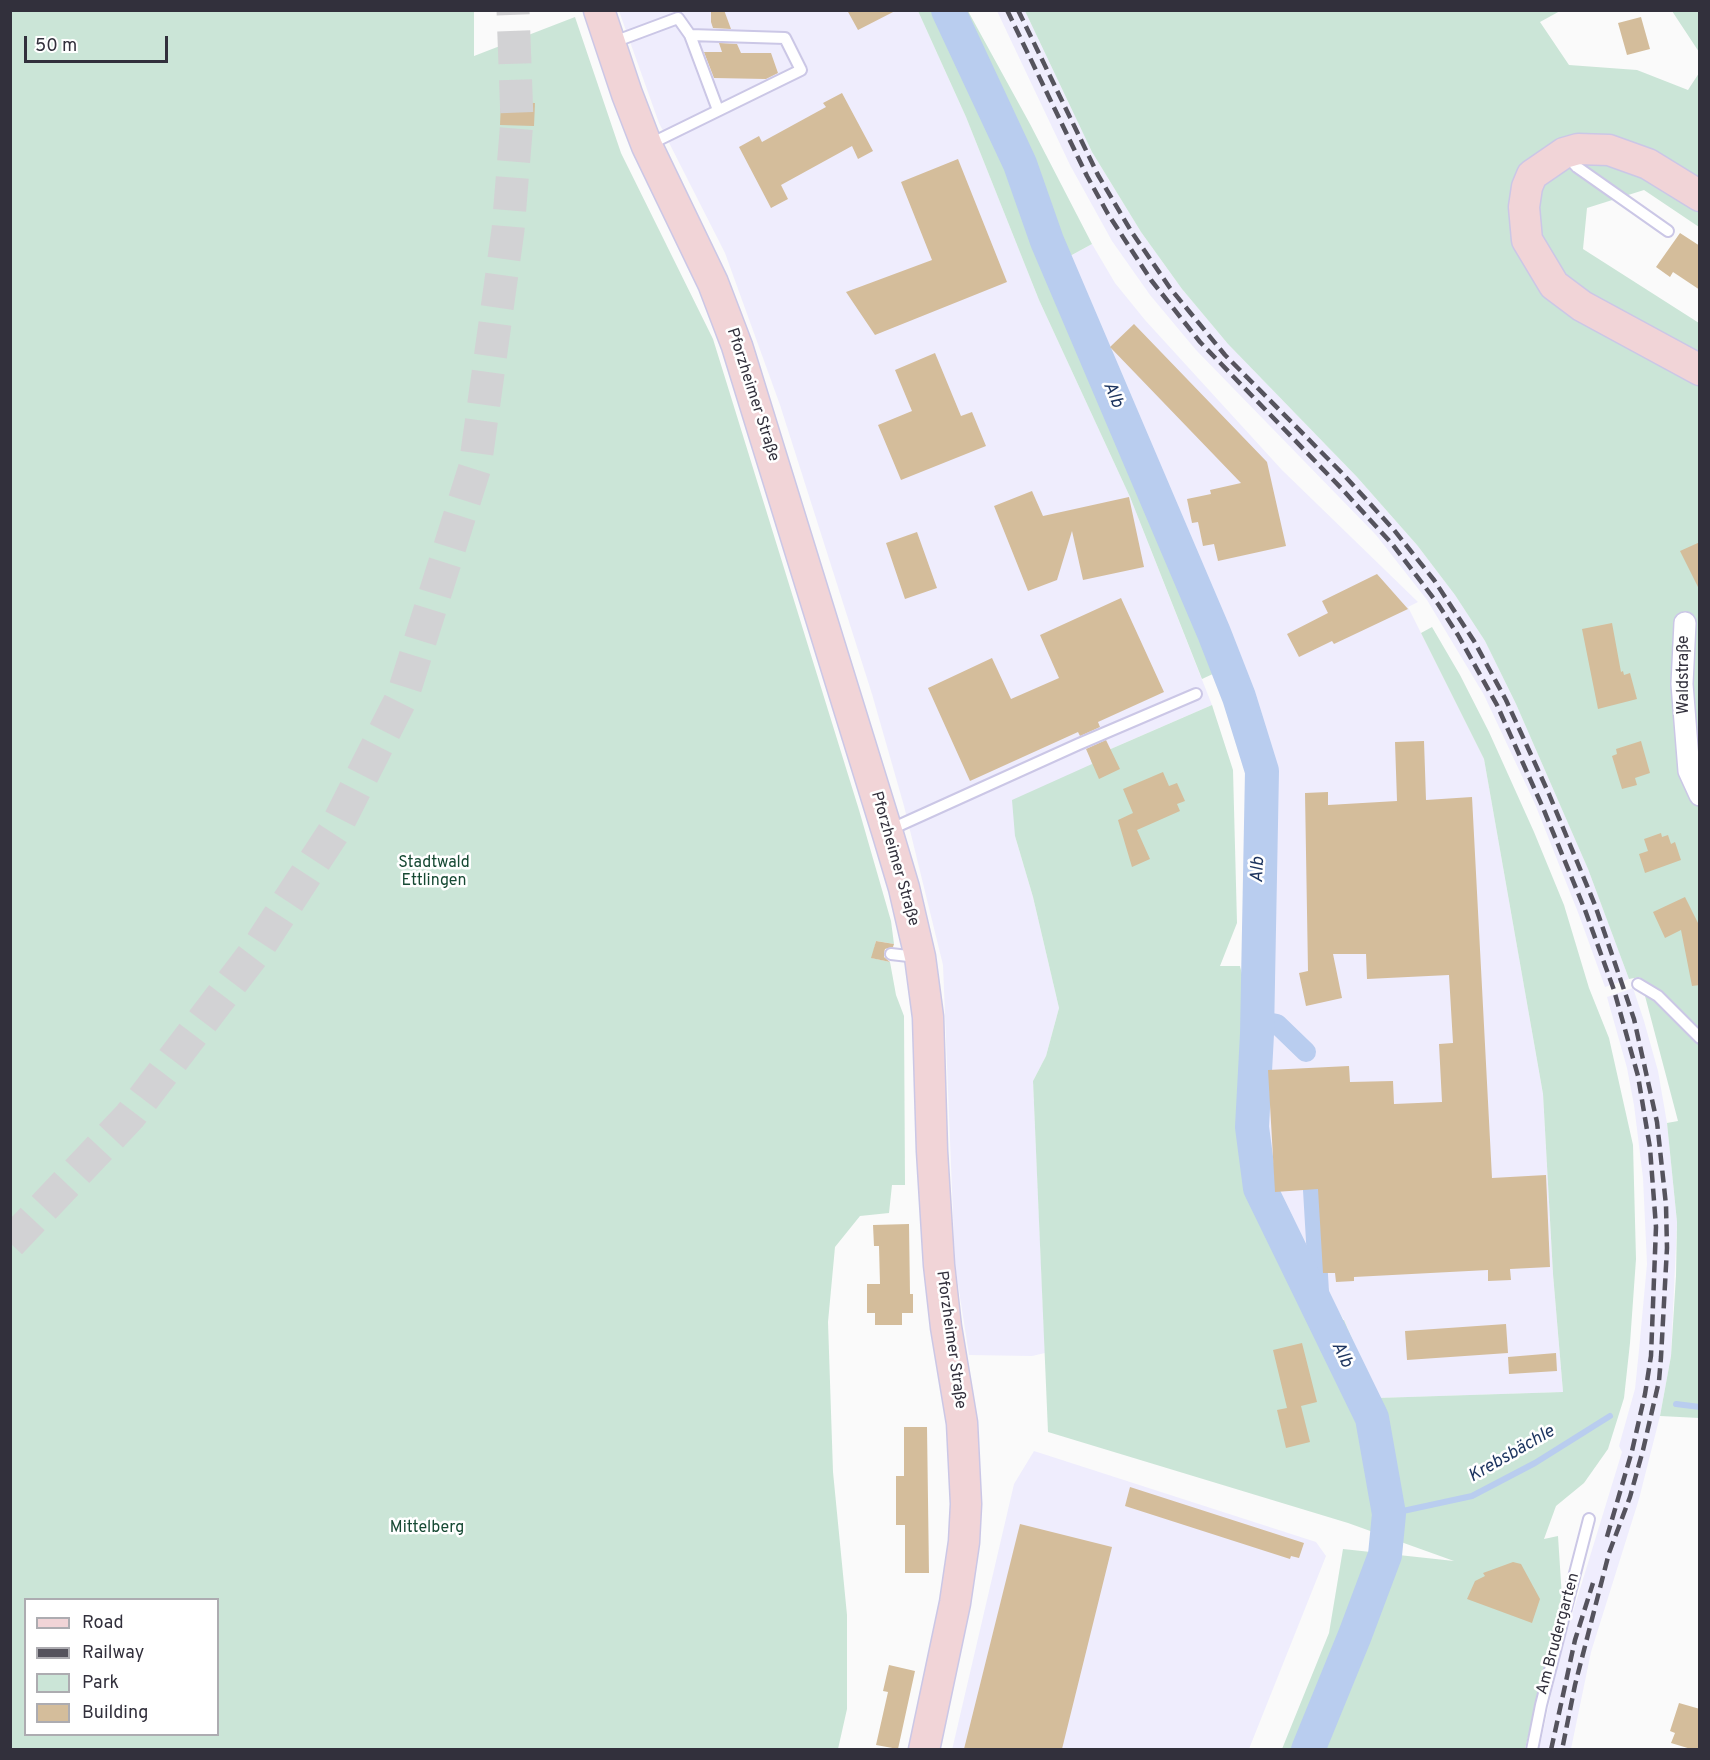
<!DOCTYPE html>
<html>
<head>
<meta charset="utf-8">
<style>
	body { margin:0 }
	#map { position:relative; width:1710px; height:1760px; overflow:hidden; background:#fafafa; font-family:Overpass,sans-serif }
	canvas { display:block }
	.frame { position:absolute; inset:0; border:12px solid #32303c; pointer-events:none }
	.legend { position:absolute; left:24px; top:1598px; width:195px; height:138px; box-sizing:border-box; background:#fff; border:2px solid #adacb1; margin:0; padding:8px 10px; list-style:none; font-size:18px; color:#32303c }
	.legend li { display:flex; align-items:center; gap:12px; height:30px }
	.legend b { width:30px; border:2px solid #adacb1 }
	.scale { position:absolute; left:24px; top:36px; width:144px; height:27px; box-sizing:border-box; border:3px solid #32303c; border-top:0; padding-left:8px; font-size:18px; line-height:21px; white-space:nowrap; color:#32303c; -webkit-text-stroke:4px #fff; paint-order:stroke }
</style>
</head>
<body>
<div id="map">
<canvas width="1710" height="1760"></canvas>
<div class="frame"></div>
<ul class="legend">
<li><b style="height:8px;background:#f1d4d7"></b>Road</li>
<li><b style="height:8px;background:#55535d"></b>Railway</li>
<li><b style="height:16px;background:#cbe5d7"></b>Park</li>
<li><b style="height:16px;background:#d4bd9b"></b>Building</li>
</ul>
<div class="scale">50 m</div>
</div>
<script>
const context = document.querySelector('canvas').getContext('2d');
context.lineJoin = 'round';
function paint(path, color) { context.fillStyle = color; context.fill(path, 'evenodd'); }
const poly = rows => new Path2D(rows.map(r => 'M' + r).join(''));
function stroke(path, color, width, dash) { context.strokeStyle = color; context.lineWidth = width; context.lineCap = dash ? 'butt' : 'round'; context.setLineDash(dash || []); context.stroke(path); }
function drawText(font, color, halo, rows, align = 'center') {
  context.font = font + ' Overpass,sans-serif'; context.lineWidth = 5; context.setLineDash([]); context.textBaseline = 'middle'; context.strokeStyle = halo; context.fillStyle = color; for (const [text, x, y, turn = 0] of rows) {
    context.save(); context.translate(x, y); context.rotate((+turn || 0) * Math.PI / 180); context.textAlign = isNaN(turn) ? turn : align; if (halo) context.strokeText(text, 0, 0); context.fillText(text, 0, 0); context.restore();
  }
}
const built = poly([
	[619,11,918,11,966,117,1039,300,1130,497,1212,705,1090,758,1092,764,1015,836,1033,897,1059,1008,1046,1056,1033,1081,1045,1353,1032,1356,969,1355,955,1265,943,965,904,806,872,694,780,405,725,253,659,123],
	[997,11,1025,11,1092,152,1141,232,1182,289,1228,344,1357,477,1417,545,1455,595,1485,641,1516,704,1588,869,1629,979,1605,987,1579,915,1535,804,1484,695,1427,600,1376,535,1196,350,1150,295,1112,241,1070,165],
	[1092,244,1115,283,1145,320,1282,470,1418,602,1408,607,1484,759,1543,1094,1553,1274,1563,1392,1377,1398,1344,1320,1334,1304,1324,1306,1267,1192,1261,1068,1275,770,1241,661,1070,256],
	[1633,988,1644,1021,1658,1071,1667,1123,1677,1222,1671,1356,1660,1416,1639,1499,1591,1652,1571,1749,1539,1750,1557,1667,1572,1615,1622,1452,1619,1446,1635,1389,1639,1350,1647,1264,1643,1178,1634,1105,1627,1068,1607,997],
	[1034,1451,1316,1542,1326,1556,1249,1749,952,1750,1014,1484]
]);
const green = poly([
	[11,11,474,11,474,56,575,17,621,153,713,339,859,810,891,921,894,944,876,941,872,958,890,962,896,995,904,1016,905,1185,892,1185,889,1213,860,1216,835,1247,828,1322,833,1472,847,1615,847,1709,838,1749,11,1750],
	[26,1600,218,1600,218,1734,26,1734],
	[918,11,968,11,1030,124,1092,244,1070,256,1241,661,1202,679,1130,497,1039,300,966,117],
	[1025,11,1560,11,1540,22,1569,65,1637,70,1688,90,1699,73,1699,227,1644,190,1587,208,1583,249,1699,323,1699,1418,1660,1416,1671,1356,1676,1276,1677,1222,1667,1123,1678,1121,1640,977,1629,979,1588,869,1516,704,1485,641,1455,595,1417,545,1357,477,1228,344,1182,289,1141,232,1092,152],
	[1672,11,1699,11,1699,52],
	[1432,627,1460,675,1489,732,1534,832,1564,905,1589,988,1609,1038,1633,1145,1636,1259,1630,1343,1624,1398,1608,1449,1584,1483,1556,1506,1544,1539,1558,1536,1562,1598,1525,1749,1282,1749,1329,1633,1343,1549,1454,1561,1348,1523,1048,1432,1033,1081,1046,1056,1059,1008,1033,897,1015,836,1012,800,1092,764,1090,758,1212,705,1233,770,1237,923,1220,966,1240,966,1249,1004,1245,1111,1251,1192,1281,1249,1315,1322,1344,1320,1377,1398,1563,1392,1553,1274,1543,1094,1484,759,1421,633]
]);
const stream = poly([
	[1676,1404,1700,1407],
	[1389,1514,1472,1496,1535,1463,1610,1416]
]);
const canal = poly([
	[1257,1020,1277,1024,1306,1052],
	[1313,1190,1319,1292,1314,1299]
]);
const river = poly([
	[948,10,1020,164,1047,241,1214,633,1239,697,1262,771,1257,1034,1252,1127,1260,1188,1372,1418,1389,1514,1385,1555,1355,1635,1308,1750]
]);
const building = poly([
	[711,10,724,10,731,29,713,28,711,22],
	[847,10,897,10,858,30],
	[1641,17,1650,49,1627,55,1618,23],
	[719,43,737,44,741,53,771,53,778,73,766,79,714,78,704,52,722,52],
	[842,93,873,151,858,159,852,146,781,185,788,199,771,208,739,147,759,136,762,142,826,107,823,103],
	[501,102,535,103,534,126,500,125],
	[958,159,1007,282,875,335,846,292,932,260,901,182],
	[1680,233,1700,246,1700,290,1673,272,1670,277,1656,267],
	[1134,324,1267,462,1286,546,1218,561,1214,544,1203,546,1198,522,1192,523,1187,499,1211,494,1210,490,1241,483,1110,347],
	[935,353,961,416,972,412,986,446,901,480,878,425,912,411,895,370],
	[1032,491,1043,516,1129,497,1144,567,1083,580,1072,531,1057,580,1028,591,994,506],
	[917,532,937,588,905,599,886,543],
	[1700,542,1700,591,1680,551],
	[1377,574,1408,609,1334,644,1332,641,1299,657,1287,634,1328,613,1322,601],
	[1121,598,1164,692,1098,722,1100,727,1080,736,1078,732,970,781,928,688,992,658,1011,699,1059,678,1040,635],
	[1612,623,1621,672,1623,671,1624,675,1630,673,1637,699,1598,709,1582,629],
	[1106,740,1120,769,1099,779,1086,749],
	[1424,741,1426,800,1472,797,1492,1178,1546,1175,1550,1267,1510,1269,1511,1280,1488,1281,1488,1270,1354,1277,1354,1281,1336,1282,1335,1273,1323,1273,1318,1189,1275,1192,1268,1070,1349,1066,1350,1082,1393,1081,1394,1104,1442,1102,1439,1044,1453,1043,1449,975,1367,979,1366,954,1333,954,1342,998,1306,1006,1299,973,1308,971,1305,793,1328,792,1328,805,1397,801,1395,742],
	[1641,741,1650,773,1635,778,1637,785,1622,789,1612,756,1617,754,1616,749],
	[1163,772,1169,786,1177,783,1185,801,1177,804,1180,811,1137,830,1150,859,1132,867,1118,820,1133,813,1123,789],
	[1661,833,1662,837,1668,835,1671,844,1675,842,1681,860,1645,873,1639,854,1648,851,1644,839],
	[1685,897,1700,927,1700,985,1692,986,1681,930,1665,938,1653,912],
	[876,941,894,944,893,947,885,949,884,953,884,957,890,962,871,958],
	[909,1224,910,1294,913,1294,913,1313,902,1313,902,1325,875,1325,875,1313,867,1313,867,1284,880,1284,879,1246,874,1246,873,1225],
	[1506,1324,1508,1353,1407,1360,1405,1331],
	[1302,1343,1317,1402,1301,1406,1310,1442,1286,1448,1277,1410,1287,1408,1273,1350],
	[1556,1353,1557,1371,1509,1374,1508,1357],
	[904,1427,927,1427,929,1573,905,1573,905,1525,896,1525,896,1476,904,1476],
	[1130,1487,1304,1543,1299,1558,1291,1556,1290,1559,1125,1506],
	[1020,1524,1112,1547,1062,1749,964,1749],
	[1513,1562,1521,1564,1540,1599,1532,1623,1467,1599,1475,1581,1485,1576,1483,1573],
	[889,1665,915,1671,898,1749,876,1745,888,1692,883,1691],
	[1679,1703,1700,1709,1700,1749,1691,1749,1671,1743,1675,1733,1670,1731]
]);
const primaryTunnel = poly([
	[10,1243,130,1116,258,948,333,833,403,695,475,467,508,230,517,120,513,10]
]);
const lane = poly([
	[611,43,678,18,690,35],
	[648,145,801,70,785,38,690,35,718,110],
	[1566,155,1577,167,1668,231],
	[889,830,1079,744,1196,694],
	[891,954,917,957],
	[1638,984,1658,996,1700,1038],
	[1532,1750,1541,1705,1589,1519]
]);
const street = poly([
	[1685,623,1682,684,1689,771,1700,795]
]);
const secondary = poly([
	[599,10,627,94,647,146,713,283,737,346,887,831,904,888,920,957,928,1017,932,1151,939,1265,946,1327,962,1423,966,1504,964,1542,955,1603,924,1750],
	[1700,196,1648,164,1609,150,1578,149,1564,153,1532,175,1527,187,1524,207,1527,240,1554,285,1582,306,1700,370]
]);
const rail = poly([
	[1007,10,1087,176,1108,214,1151,280,1200,342,1342,489,1393,545,1438,604,1458,635,1497,705,1543,808,1585,910,1614,990,1638,1076,1650,1148,1656,1227,1651,1356,1645,1394,1632,1451,1606,1540],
	[1018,10,1098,175,1131,231,1170,288,1225,355,1343,474,1394,530,1434,580,1474,641,1506,700,1549,794,1595,905,1634,1019,1657,1122,1666,1205,1667,1248,1661,1357,1659,1381,1643,1450,1630,1497,1609,1553,1575,1685,1562,1750],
	[1551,1750,1575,1640,1593,1583]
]);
const streetNames = [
	["Pforzheimer Straße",752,395,72],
	["Waldstraße",1685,675,-90],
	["Pforzheimer Straße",894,859,74],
	["Pforzheimer Straße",950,1340,82],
	["Am Brudergarten",1559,1634,-75]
];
const parkNames = [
	["Stadtwald",434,864],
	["Ettlingen",434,882],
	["Mittelberg",427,1529]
];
const waterNames = [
	["Alb",1112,395,67],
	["Alb",1259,870,-88],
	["Alb",1341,1355,64],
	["Krebsbächle",1512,1455,-30]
];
paint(built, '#efedfd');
paint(green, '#cbe5d7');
stroke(stream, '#b9cdef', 6);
stroke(canal, '#b9cdef', 20);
stroke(river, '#b9cdef', 34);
paint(building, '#d4bd9b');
stroke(primaryTunnel, '#d2d2d4', 33, [33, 16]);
stroke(lane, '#cbc7e6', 14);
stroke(street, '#cbc7e6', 24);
stroke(secondary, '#cbc7e6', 33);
stroke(lane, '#fff', 10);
stroke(street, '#fff', 21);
stroke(secondary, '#f1d4d7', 30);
stroke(rail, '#55535d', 4.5, [12, 6]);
drawText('16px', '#32303c', '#fff', streetNames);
drawText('16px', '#164933', '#fff', parkNames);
drawText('italic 18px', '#1c345f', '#fff', waterNames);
</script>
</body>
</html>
